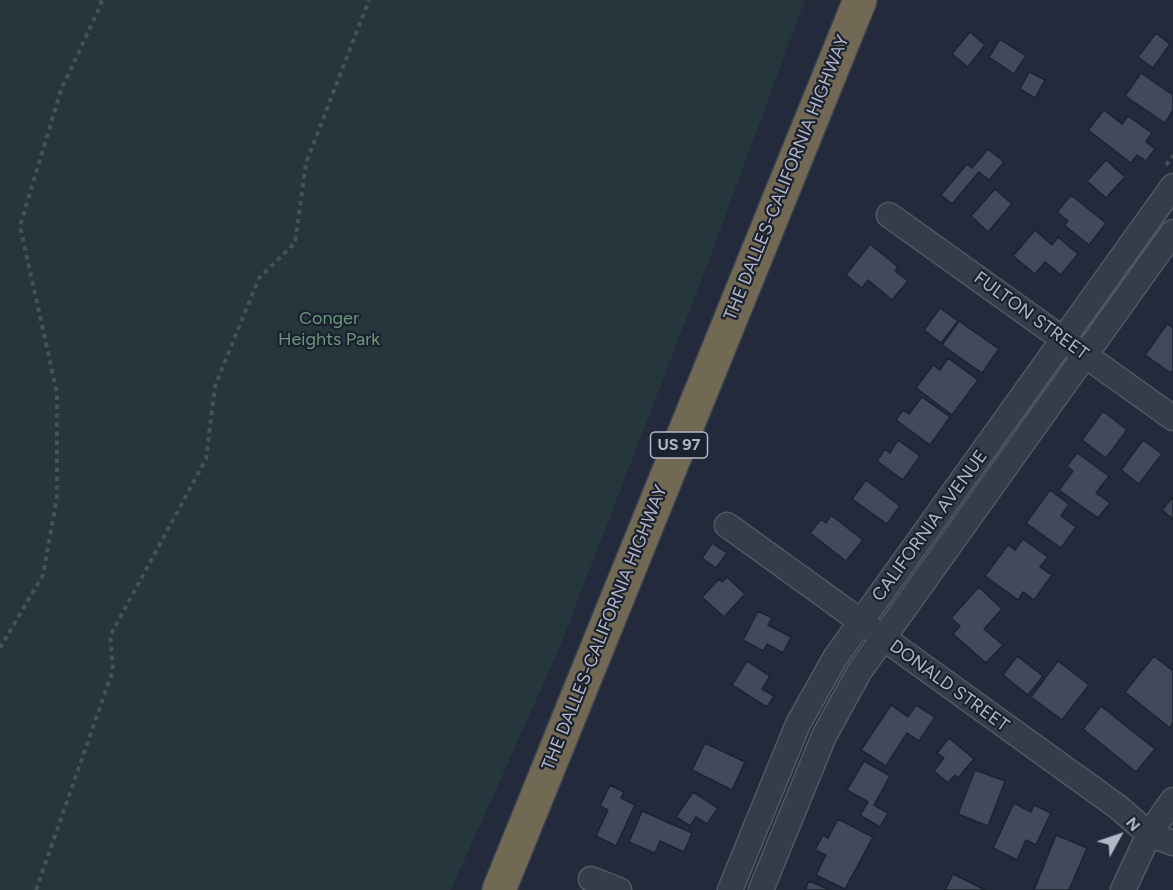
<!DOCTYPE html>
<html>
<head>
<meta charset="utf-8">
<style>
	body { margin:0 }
	#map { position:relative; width:1173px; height:890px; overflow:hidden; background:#232a3b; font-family:Figtree,sans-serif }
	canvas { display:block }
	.north { position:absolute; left:1089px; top:806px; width:60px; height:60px; -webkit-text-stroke:4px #1c2130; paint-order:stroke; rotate:50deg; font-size:16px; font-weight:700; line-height:24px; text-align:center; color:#b2b7c7 }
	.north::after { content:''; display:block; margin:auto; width:21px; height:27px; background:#b2b7c7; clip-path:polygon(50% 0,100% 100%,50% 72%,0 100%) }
</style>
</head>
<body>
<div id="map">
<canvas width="1173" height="890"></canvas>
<div class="north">N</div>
</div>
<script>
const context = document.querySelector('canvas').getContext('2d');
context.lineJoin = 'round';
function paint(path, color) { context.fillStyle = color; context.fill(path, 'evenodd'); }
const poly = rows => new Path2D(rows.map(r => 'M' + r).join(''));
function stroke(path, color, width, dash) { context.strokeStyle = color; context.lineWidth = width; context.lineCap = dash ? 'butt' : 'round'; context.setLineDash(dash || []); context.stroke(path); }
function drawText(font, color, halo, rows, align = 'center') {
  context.font = font + ' Figtree,sans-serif'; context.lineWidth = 4.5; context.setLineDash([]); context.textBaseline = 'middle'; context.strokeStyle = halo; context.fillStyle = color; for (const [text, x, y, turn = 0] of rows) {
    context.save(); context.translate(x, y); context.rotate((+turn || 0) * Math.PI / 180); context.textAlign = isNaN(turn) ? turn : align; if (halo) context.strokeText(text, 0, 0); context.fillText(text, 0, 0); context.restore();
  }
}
const green = poly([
	[0,0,805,0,709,260,559,649,451,890,0,890]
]);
const building = poly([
	[970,32,985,45,968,67,952,54,970,32],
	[1156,33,1170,44,1153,68,1138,57,1156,33],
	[1000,39,1026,56,1014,74,989,57,1000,39],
	[1029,72,1045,80,1035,98,1020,89,1029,72],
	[1141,73,1173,95,1173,110,1165,123,1125,96,1141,73],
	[1104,110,1122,124,1128,116,1152,133,1146,142,1155,149,1146,161,1137,155,1131,163,1088,130,1104,110],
	[988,149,1004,162,989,180,979,172,952,204,941,195,967,164,972,168,988,149],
	[1106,160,1125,177,1106,198,1087,181,1106,160],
	[995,189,1012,204,988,232,971,216,995,189],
	[1071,195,1106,223,1089,245,1064,225,1068,221,1057,212,1071,195],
	[1035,230,1052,245,1058,237,1078,254,1061,275,1045,262,1035,274,1013,256,1035,230],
	[870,244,898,267,895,271,908,281,892,300,868,280,862,288,846,275,870,244],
	[940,308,958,321,941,343,924,330,940,308],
	[959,321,999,349,982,373,942,345,959,321],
	[1167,324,1173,328,1173,370,1171,373,1145,355,1167,324],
	[948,358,978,380,952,415,916,388,933,365,940,370,948,358],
	[922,397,950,417,930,445,896,420,903,410,909,414,922,397],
	[1103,411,1127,430,1106,458,1082,440,1103,411],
	[898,440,920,456,903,480,877,461,885,449,890,453,898,440],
	[1143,440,1162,454,1139,484,1121,470,1143,440],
	[1077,453,1109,476,1096,493,1110,503,1098,518,1059,490,1073,471,1067,466,1077,453],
	[866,480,900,506,887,524,852,499,866,480],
	[1050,490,1069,504,1061,516,1076,527,1061,548,1026,523,1050,490],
	[1173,497,1173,519,1162,510,1173,497],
	[831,515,863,540,846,561,810,533,821,519,826,523,831,515],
	[1023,539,1048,557,1040,567,1052,575,1034,600,1023,592,1018,600,985,576,1008,545,1015,550,1023,539],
	[712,543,727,553,716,568,702,558,712,543],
	[727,577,745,594,724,617,702,597,719,579,722,582,727,577],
	[979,587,1002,609,984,629,1003,645,986,663,953,634,960,626,951,618,979,587],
	[758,611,772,618,768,625,791,637,783,653,767,644,763,651,743,640,758,611],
	[1017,656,1043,676,1028,695,1003,675,1017,656],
	[1154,656,1173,671,1173,723,1170,728,1125,692,1154,656],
	[747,661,770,676,762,689,774,696,767,707,732,685,747,661],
	[1058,661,1089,685,1062,720,1031,697,1058,661],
	[891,705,908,717,916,705,935,717,919,741,907,733,886,766,861,750,891,705],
	[1101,706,1155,749,1136,772,1083,729,1101,706],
	[949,738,974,759,958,778,955,775,948,783,934,771,944,758,937,753,949,738],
	[705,743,745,762,732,790,692,770,705,743],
	[864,761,890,776,874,805,888,813,880,827,860,815,868,802,847,790,864,761],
	[975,770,1005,781,988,826,958,814,975,770],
	[610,785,624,792,621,798,635,805,616,846,596,836,608,810,600,806,610,785],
	[693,792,718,808,707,824,696,817,690,826,676,817,693,792],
	[1014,803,1031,812,1034,805,1051,813,1036,845,1026,840,1017,860,993,848,1014,803],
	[642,811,692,833,684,852,660,841,655,853,629,842,642,811],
	[838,819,873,837,845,889,816,875,826,855,815,850,823,835,828,838,838,819],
	[1056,835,1087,848,1069,890,1034,890,1056,835],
	[953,874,985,890,945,890,953,874],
	[809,881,830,890,805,890,809,881]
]);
const path = poly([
	[1166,165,1173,156],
	[0,648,43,575,57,497,57,393,20,226,61,90,98,11,102,0],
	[36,890,113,670,110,636,206,459,215,386,259,278,295,243,306,163,369,0]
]);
const minor = poly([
	[889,215,1173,418],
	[727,525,1118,807,1149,834,1173,843],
	[591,879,619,890],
	[730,890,798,724,835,658,1173,186],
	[761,890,824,736,859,672,1173,232],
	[1123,890,1149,834,1173,800]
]);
const highway = poly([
	[499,890,860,0]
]);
const shields = [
	[679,445,57]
];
const shieldNames = [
	["US 97",679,445]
];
const streetNames = [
	["THE DALLES-CALIFORNIA HIGHWAY",787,178,-68],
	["FULTON STREET",1031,316,36],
	["CALIFORNIA AVENUE",930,526,-54],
	["THE DALLES-CALIFORNIA HIGHWAY",605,628,-68],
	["DONALD STREET",949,686,36]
];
const parkNames = [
	["Conger",329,319],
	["Heights Park",329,340]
];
paint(green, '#25363c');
paint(building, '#42495c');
stroke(building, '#1e2332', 1.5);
stroke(minor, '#525766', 27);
stroke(highway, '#3f4453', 36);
stroke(path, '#435359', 4, [4.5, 4.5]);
stroke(minor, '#373c4b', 24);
stroke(highway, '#716954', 33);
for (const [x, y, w] of shields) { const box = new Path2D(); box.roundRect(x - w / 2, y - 13, w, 26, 4.5); context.fillStyle = '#1c2130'; context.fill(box); stroke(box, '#b2b7c7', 1.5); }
drawText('bold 16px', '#b2b7c7', null, shieldNames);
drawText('18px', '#b2b7c7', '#1c2130', streetNames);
drawText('18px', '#69977a', '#1c2130', parkNames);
</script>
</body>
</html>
